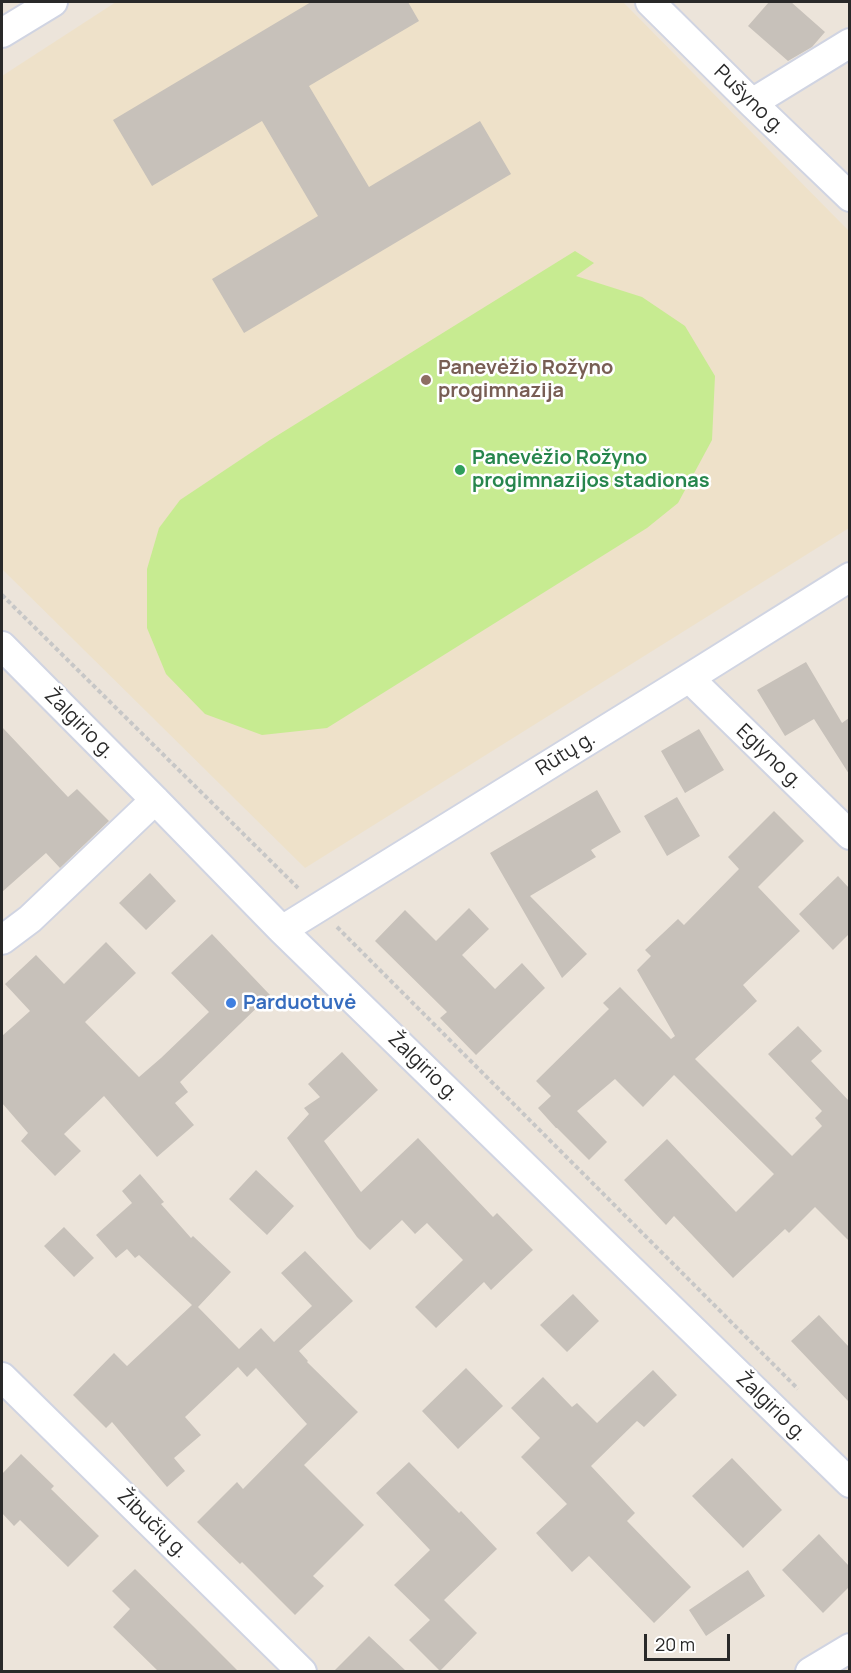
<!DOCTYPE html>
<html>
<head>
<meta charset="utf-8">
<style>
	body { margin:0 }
	#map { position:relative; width:851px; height:1673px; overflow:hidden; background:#ece4da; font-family:Manrope,sans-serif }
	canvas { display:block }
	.frame { position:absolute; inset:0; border:3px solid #292929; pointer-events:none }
	.scale { position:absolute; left:644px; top:1634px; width:86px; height:27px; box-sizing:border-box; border:3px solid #292929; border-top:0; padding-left:8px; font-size:18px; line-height:21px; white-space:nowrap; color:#292929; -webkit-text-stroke:4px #fff; paint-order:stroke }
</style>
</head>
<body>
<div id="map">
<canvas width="851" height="1673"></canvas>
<div class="frame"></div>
<div class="scale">20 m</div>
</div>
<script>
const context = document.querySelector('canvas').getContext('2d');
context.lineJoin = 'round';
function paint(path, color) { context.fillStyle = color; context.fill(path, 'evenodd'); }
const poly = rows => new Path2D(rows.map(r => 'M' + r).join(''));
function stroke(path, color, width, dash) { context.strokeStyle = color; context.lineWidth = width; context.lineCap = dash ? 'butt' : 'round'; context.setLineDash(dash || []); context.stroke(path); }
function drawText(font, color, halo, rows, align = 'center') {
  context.font = font + ' Manrope,sans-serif'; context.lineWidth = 5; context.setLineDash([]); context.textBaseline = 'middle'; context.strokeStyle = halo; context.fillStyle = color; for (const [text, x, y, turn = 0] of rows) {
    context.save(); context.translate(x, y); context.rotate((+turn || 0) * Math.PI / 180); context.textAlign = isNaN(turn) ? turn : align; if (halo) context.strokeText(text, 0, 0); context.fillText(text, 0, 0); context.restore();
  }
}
const education = poly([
	[116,2,623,2,849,231,849,528,305,868,2,569,2,76]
]);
const pitch = poly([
	[575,251,594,263,576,276,642,297,685,326,715,376,712,440,678,503,647,528,327,728,262,735,205,714,166,674,147,628,147,569,159,528,180,500,270,440]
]);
const building = poly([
	[311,2,408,2,419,21,309,86,369,187,480,121,511,174,244,333,212,279,318,216,262,121,152,186,113,120],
	[769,2,791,2,825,32,812,47,788,61,748,26],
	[806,662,842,723,849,718,849,774,814,719,785,736,757,690],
	[2,727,68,797,77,789,109,821,60,868,46,853,2,892],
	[699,729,724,770,685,793,661,751],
	[597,790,621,832,591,850,596,857,530,896,587,954,562,978,490,853],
	[677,797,700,836,667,856,644,816],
	[774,811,804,841,758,887,800,931,743,985,757,1001,695,1059,792,1156,822,1126,815,1118,822,1111,768,1054,798,1026,822,1051,811,1061,849,1101,849,1241,815,1207,789,1233,785,1229,733,1278,674,1216,666,1225,624,1180,667,1139,736,1212,774,1174,674,1075,643,1107,615,1079,577,1111,607,1142,589,1160,557,1128,556,1128,538,1108,551,1096,536,1081,609,1009,603,1003,620,987,671,1039,675,1036,637,970,651,956,645,950,678,919,684,925,739,869,728,857],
	[150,873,176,901,146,930,119,903],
	[838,876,849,888,849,934,833,950,799,914],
	[469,908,489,929,462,955,495,989,522,963,545,988,476,1055,440,1018,447,1012,375,941,405,910,436,941],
	[212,934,270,995,180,1082,188,1092,175,1103,194,1125,157,1157,104,1096,64,1134,81,1151,55,1176,21,1141,28,1133,2,1103,2,1036,30,1011,5,984,36,955,64,984,106,942,136,973,85,1022,139,1077,161,1058,209,1012,171,973],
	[342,1052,378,1090,324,1141,361,1192,418,1138,493,1217,497,1213,533,1250,491,1290,484,1282,436,1328,415,1307,463,1260,427,1223,415,1234,402,1220,370,1250,357,1237,287,1138,309,1114,304,1108,320,1097,308,1084],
	[256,1170,294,1206,267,1235,229,1199],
	[140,1174,164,1202,161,1204,191,1238,193,1236,231,1272,198,1307,239,1349,261,1328,274,1342,312,1306,281,1273,305,1251,353,1301,299,1351,308,1361,307,1362,358,1412,304,1465,364,1525,313,1576,324,1586,295,1615,242,1562,240,1564,197,1522,237,1482,243,1489,307,1424,256,1368,247,1377,238,1367,185,1417,201,1435,174,1458,185,1471,167,1487,112,1422,106,1428,73,1395,114,1353,127,1366,192,1305,139,1255,135,1258,127,1249,116,1258,96,1235,132,1203,122,1191],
	[64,1227,94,1258,74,1277,44,1246],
	[573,1294,599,1321,567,1352,540,1325],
	[819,1315,849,1347,849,1402,791,1341],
	[466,1368,503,1406,458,1449,422,1411],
	[653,1370,677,1395,644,1427,637,1421,591,1466,635,1513,627,1521,691,1587,654,1623,589,1556,572,1572,536,1533,567,1504,521,1457,540,1438,511,1408,543,1377,572,1407,577,1403,597,1423],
	[21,1454,54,1486,51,1489,99,1536,68,1567,20,1520,14,1526,2,1513,2,1474],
	[732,1458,782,1510,743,1548,692,1496],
	[409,1462,459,1513,461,1511,497,1549,444,1600,477,1633,440,1671,409,1640,430,1620,394,1585,430,1550,376,1493],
	[819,1534,849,1566,849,1587,823,1613,782,1570],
	[135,1569,193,1626,238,1671,158,1671,113,1627,130,1609,112,1591],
	[748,1570,765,1596,706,1636,689,1610],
	[369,1636,406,1671,334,1671]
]);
const path = poly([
	[2,595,298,888],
	[337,927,798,1389]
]);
const minor = poly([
	[650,2,752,103,850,197],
	[2,33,53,2],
	[752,103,850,43],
	[2,646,155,800,282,930,850,1483],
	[689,678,850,835],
	[282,930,689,678,850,577],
	[2,940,30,919,155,800],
	[2,1377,302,1672],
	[810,1672,850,1648]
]);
const markers = [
	[426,380,6,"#8d6e63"],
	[460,470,6,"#2e9e5b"],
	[231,1003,6,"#3f7fe0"]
];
const streetNames = [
	["Pušyno g.",749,100,44],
	["Žalgirio g.",79,724,45],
	["Rūtų g.",566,754,-32],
	["Eglyno g.",769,757,44],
	["Žalgirio g.",423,1067,44],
	["Žalgirio g.",771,1407,44],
	["Žibučių g.",152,1524,44]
];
const educationNames = [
	["Panevėžio Rožyno",438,368],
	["progimnazija",438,391]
];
const leisureNames = [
	["Panevėžio Rožyno",472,458],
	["progimnazijos stadionas",472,481]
];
const shopNames = [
	["Parduotuvė",243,1003]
];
paint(education, '#eee1c9');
paint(pitch, '#c7eb91');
paint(building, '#c7c1ba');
stroke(minor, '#d0d4e2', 32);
stroke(path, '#c7c7c7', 4, [4.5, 3]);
stroke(minor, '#fff', 28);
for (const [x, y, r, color] of markers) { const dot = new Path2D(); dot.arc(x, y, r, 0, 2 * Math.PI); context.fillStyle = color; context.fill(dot); stroke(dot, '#fff', 2); }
drawText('20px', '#292929', '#fff', streetNames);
drawText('bold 20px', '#785e54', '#fff', educationNames, 'left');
drawText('bold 20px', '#27864d', '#fff', leisureNames, 'left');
drawText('bold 20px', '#366cbe', '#fff', shopNames, 'left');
</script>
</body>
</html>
